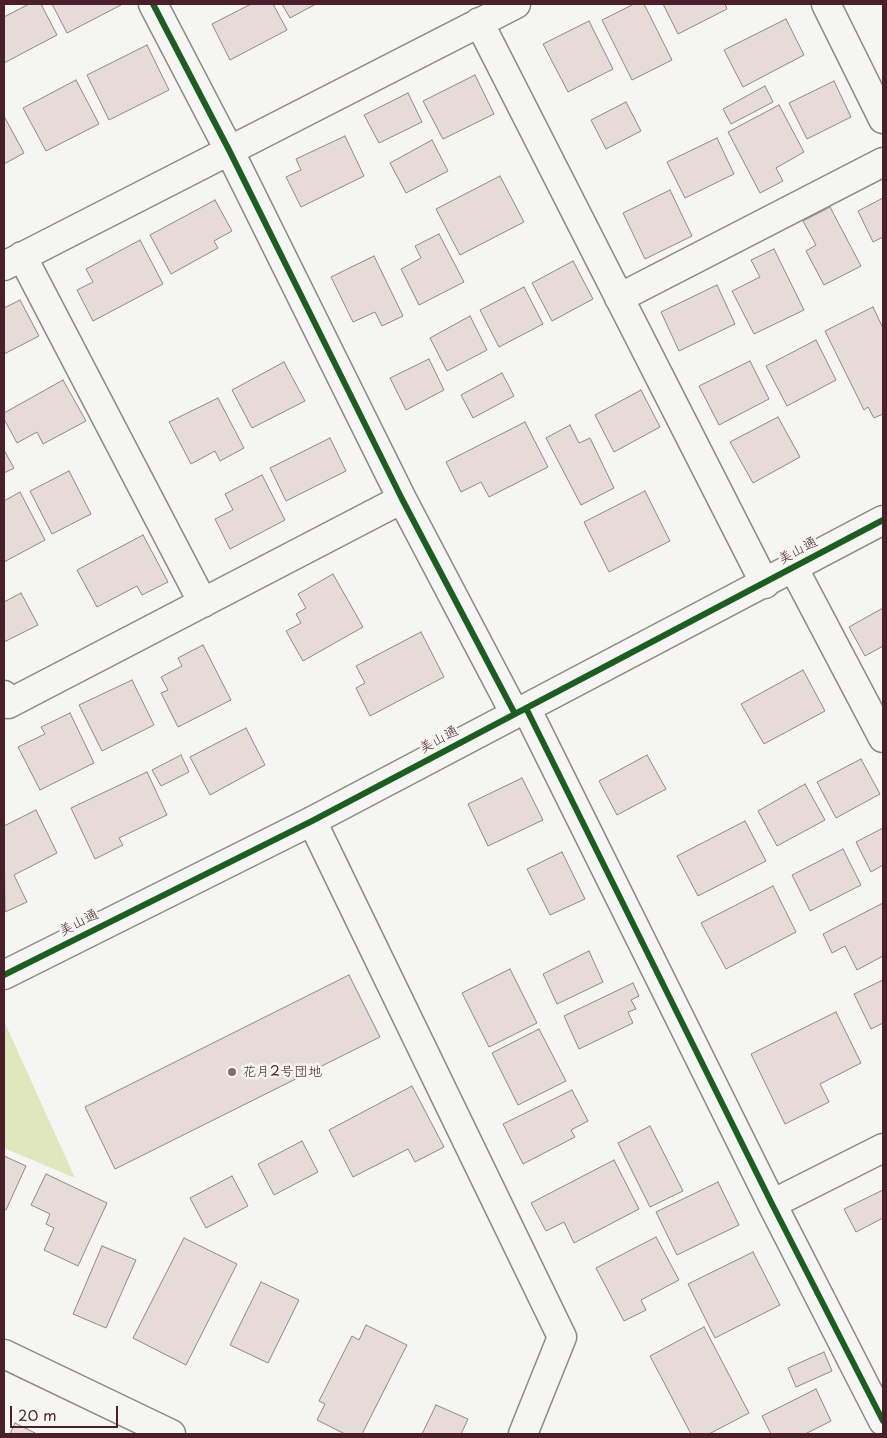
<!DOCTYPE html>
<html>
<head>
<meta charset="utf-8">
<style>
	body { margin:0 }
	#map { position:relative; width:887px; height:1438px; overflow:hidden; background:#f5f5f3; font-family:"Playpen Sans",sans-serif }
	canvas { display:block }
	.frame { position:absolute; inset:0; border:5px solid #4a1f2b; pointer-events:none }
	.scale { position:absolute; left:10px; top:1406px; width:108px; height:22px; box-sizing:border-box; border:2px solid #4a1f2b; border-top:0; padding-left:6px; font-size:15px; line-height:18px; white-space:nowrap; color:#4a1f2b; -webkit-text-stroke:4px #f6f6f2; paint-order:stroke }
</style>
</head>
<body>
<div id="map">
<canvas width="887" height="1438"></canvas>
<div class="frame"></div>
<div class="scale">20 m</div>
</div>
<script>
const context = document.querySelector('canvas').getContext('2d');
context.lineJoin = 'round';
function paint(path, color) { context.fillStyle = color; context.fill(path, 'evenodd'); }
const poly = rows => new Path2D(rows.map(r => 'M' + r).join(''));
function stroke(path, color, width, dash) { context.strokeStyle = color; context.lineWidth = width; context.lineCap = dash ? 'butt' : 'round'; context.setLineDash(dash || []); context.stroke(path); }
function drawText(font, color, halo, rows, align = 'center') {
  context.font = font + ' "Playpen Sans","Klee One",sans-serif'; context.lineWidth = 5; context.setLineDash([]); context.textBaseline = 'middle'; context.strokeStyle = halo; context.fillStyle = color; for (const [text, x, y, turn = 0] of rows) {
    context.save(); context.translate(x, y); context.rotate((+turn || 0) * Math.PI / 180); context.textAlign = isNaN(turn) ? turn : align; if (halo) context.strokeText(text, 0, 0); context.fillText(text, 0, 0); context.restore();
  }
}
const green = poly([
	[4,1021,75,1178,4,1148]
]);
const building = poly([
	[29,4,41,4,57,35,4,63,4,17,29,4],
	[52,4,121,4,121,5,67,33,52,4],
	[251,4,273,4,287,30,230,60,212,24,251,4],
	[282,4,316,4,290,18,282,4],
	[634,4,644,4,672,60,632,80,602,20,634,4],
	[663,4,725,4,727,9,678,34,663,4],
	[786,19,804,55,743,87,724,50,786,19],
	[589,21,613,69,568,92,543,44,589,21],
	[147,45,169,90,109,120,87,75,147,45],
	[475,75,494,114,443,139,423,101,475,75],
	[76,80,99,124,46,151,23,108,76,80],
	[834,81,851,117,807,139,789,103,834,81],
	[765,86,773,102,731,124,723,109,765,86],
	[408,93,422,122,379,143,364,115,408,93],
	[626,102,641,131,606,149,591,120,626,102],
	[779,105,804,152,776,168,783,181,760,193,728,132,779,105],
	[5,118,24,153,4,164,4,119,5,118],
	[345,136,364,176,301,207,286,177,301,170,296,159,345,136],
	[717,138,734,174,685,198,667,162,717,138],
	[432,140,448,171,406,193,390,163,432,140],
	[500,176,524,222,460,255,436,209,500,176],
	[670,190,692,236,645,259,623,213,670,190],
	[883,198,883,237,873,242,858,211,883,198],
	[215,200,232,231,214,241,218,248,171,274,150,235,215,200],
	[830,207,861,266,824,285,806,251,816,245,803,221,830,207],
	[439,234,464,282,419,305,401,269,421,258,415,246,439,234],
	[140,240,163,284,93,321,77,290,93,282,86,269,140,240],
	[774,249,804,310,754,334,732,291,760,277,751,260,774,249],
	[374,256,403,316,382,326,375,312,353,322,331,277,374,256],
	[573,261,593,299,552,321,532,283,573,261],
	[717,285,735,324,679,351,661,312,717,285],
	[524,287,543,324,499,347,480,310,524,287],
	[20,300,39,336,4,354,4,308,20,300],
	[873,307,883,328,883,414,874,418,868,407,864,410,825,331,873,307],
	[470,316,487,350,447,371,430,338,470,316],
	[816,340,836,380,787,406,766,366,816,340],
	[429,359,444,390,406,410,390,378,429,359],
	[750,361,769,399,719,425,699,386,750,361],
	[284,362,305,401,252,428,232,390,284,362],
	[502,373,514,396,473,418,461,395,502,373],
	[63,380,86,421,43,444,37,432,17,443,4,419,4,413,63,380],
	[641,390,660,427,614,452,595,415,641,390],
	[218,398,244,448,220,461,215,451,191,464,169,422,218,398],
	[778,417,800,457,753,483,730,442,778,417],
	[525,422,548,467,489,497,481,482,461,492,446,462,525,422],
	[570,425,579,443,590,438,614,488,581,505,546,438,570,425],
	[330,438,346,471,286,501,270,468,330,438],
	[4,450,14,468,4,473,4,450],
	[69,471,91,514,52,534,30,491,69,471],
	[262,475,285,520,230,549,215,519,233,510,225,494,262,475],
	[645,491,670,541,609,572,584,522,645,491],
	[20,492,45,540,4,562,4,501,20,492],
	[143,535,168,582,142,595,137,586,97,607,77,570,143,535],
	[333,574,363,627,303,661,286,631,301,623,296,614,306,608,298,594,333,574],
	[21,593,38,625,4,642,4,602,21,593],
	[883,608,883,646,865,656,849,627,883,608],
	[421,632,444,677,370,716,356,688,365,683,356,666,421,632],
	[203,645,231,700,178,727,161,693,168,690,161,677,182,666,178,658,203,645],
	[803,670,825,711,764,744,741,704,803,670],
	[132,680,154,725,102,751,79,705,132,680],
	[70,713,94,763,40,790,18,747,45,734,41,727,70,713],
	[246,728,265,765,210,795,190,757,246,728],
	[181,755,189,772,161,786,152,770,181,755],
	[647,755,666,789,617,815,599,781,647,755],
	[861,759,880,794,836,818,817,782,861,759],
	[147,772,167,815,119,838,123,845,95,859,71,808,147,772],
	[522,778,543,820,488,846,468,804,522,778],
	[805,784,825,820,777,846,758,811,805,784],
	[36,810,57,853,14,875,27,902,5,912,4,826,36,810],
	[745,821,766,861,698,896,677,856,745,821],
	[883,828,883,865,871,872,856,842,883,828],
	[843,849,861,885,810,911,792,875,843,849],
	[562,852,585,899,550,915,527,869,562,852],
	[773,886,796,932,726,969,701,923,773,886],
	[883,903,883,956,857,970,845,946,832,953,823,934,883,903],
	[589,951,603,982,557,1004,543,974,589,951],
	[510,969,537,1023,489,1047,462,993,510,969],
	[349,975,380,1037,115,1169,85,1107,349,975],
	[883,980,883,1023,871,1029,854,994,883,980],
	[633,983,639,996,631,1000,636,1009,628,1012,633,1023,579,1049,564,1016,633,983],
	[836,1012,861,1063,820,1084,829,1102,785,1124,751,1054,836,1012],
	[539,1029,566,1081,518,1105,492,1053,539,1029],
	[412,1086,444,1147,415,1162,408,1149,353,1177,329,1130,412,1086],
	[572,1090,588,1121,571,1130,575,1137,523,1164,503,1124,572,1090],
	[650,1126,683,1191,650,1207,618,1143,650,1126],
	[302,1141,318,1172,274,1195,258,1164,302,1141],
	[4,1156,26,1166,6,1210,4,1209,4,1156],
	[614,1160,639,1209,574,1243,564,1222,546,1231,531,1203,614,1160],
	[46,1174,107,1203,78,1266,44,1250,54,1228,46,1224,50,1214,31,1205,46,1174],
	[232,1176,248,1206,206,1228,190,1198,232,1176],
	[718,1182,739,1225,677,1255,656,1212,718,1182],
	[883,1190,883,1218,856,1232,844,1209,883,1190],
	[656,1237,679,1280,641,1300,646,1310,624,1321,596,1268,656,1237],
	[184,1238,237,1264,186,1365,133,1338,184,1238],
	[102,1246,136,1260,106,1328,73,1314,102,1246],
	[753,1252,780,1305,715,1338,688,1284,753,1252],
	[261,1282,299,1300,268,1363,230,1345,261,1282],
	[366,1325,407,1345,362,1434,345,1434,317,1420,325,1404,319,1401,352,1336,359,1340,366,1325],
	[704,1327,749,1413,709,1434,691,1434,650,1356,704,1327],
	[824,1352,832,1371,796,1387,788,1368,824,1352],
	[816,1389,831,1421,805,1434,771,1434,762,1416,816,1389],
	[436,1405,468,1419,461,1434,422,1434,436,1405],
	[15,1423,37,1434,10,1434,15,1423]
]);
const minor = poly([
	[153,4,229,150,402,499,515,714],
	[826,4,883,119],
	[479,22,765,584],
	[22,256,203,603],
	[4,266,516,4],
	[619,298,883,162],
	[793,567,883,738],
	[4,695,8,704,402,499],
	[526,708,772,1204,883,1421],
	[312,821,562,1337,523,1434],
	[4,975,312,821,883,520],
	[772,1204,883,1148],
	[4,1354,171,1434]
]);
const cycleway = poly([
	[153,4,229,150,402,499,515,714],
	[526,708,772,1204,883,1421],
	[4,975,312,821,883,520]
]);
const markers = [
	[232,1072,5,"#866a71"]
];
const streetNames = [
	["美山通",798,551,-28],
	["美山通",439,740,-28],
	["美山通",79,923,-27]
];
const poiNames = [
	["花月2号団地",242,1072]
];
paint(green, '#e1e7bc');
paint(building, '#e6dbd7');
stroke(building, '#8f8788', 1);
stroke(minor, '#8f8788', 31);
stroke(minor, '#f5f5f3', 28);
stroke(cycleway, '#1b5e20', 6);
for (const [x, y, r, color] of markers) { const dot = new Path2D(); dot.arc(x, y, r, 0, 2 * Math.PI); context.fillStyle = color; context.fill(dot); stroke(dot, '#f6f6f2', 2); }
drawText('14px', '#4a1f2b', '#f6f6f2', streetNames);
drawText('14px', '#4a1f2b', '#f6f6f2', poiNames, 'left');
</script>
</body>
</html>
